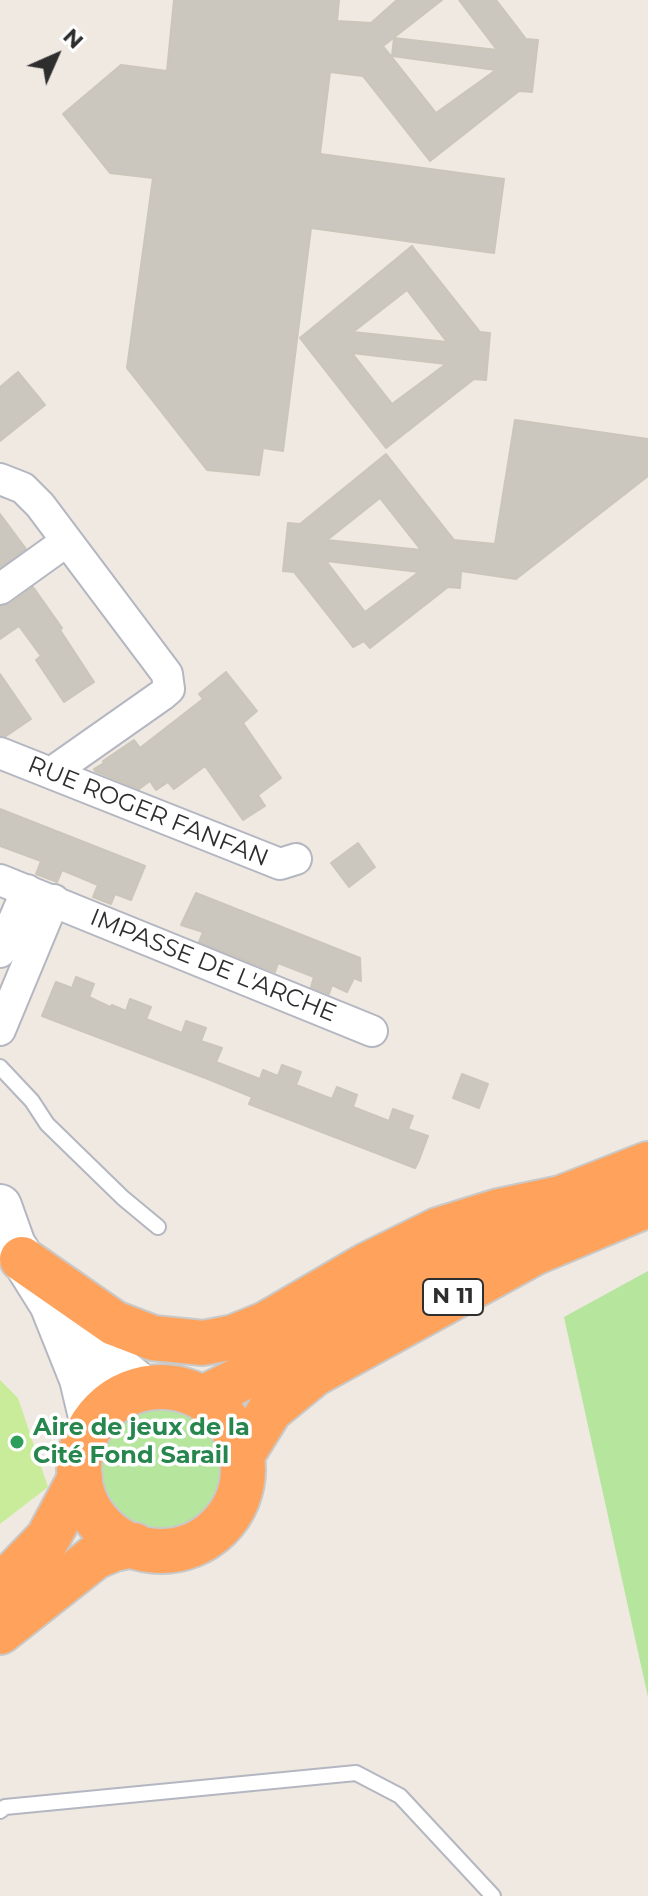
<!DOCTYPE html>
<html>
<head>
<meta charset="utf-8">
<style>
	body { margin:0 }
	#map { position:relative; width:648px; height:1896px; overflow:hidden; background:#efe9e1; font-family:Montserrat,sans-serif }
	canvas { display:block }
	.north { position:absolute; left:16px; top:16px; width:80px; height:80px; -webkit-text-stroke:6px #fff; paint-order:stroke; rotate:45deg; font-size:22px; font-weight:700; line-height:32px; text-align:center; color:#2e2e2e }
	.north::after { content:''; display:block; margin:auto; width:28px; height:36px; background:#2e2e2e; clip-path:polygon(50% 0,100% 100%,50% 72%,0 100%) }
</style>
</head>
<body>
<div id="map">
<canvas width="648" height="1896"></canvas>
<div class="north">N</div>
</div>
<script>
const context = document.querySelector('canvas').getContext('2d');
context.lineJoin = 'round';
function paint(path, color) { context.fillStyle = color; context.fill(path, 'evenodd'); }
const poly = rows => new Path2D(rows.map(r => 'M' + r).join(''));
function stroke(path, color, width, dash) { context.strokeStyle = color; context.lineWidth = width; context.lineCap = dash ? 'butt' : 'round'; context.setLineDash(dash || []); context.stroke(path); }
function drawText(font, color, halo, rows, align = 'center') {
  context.font = font + ' Montserrat,sans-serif'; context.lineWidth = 7; context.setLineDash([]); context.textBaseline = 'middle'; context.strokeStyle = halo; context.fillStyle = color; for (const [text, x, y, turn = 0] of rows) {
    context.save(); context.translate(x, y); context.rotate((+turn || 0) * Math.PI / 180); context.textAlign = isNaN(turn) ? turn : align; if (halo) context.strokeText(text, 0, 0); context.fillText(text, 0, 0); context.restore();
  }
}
const green = poly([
	[648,1271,648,1697,564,1317],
	'97 1470a66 66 0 1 1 132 0a66 66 0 1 1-132 0Z'
]);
const pitch = poly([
	[0,1380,18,1398,48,1487,0,1524]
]);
const building = poly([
	[174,0,339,0,337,21,371,23,397,0,442,0,383,46,436,113,496,70,392,56,394,38,497,50,459,0,496,0,526,39,538,40,532,92,519,91,430,161,363,76,330,72,320,154,504,179,494,253,311,228,283,451,263,448,259,475,207,470,127,368,153,178,110,173,63,114,121,65,167,71,174,0],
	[412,246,480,332,490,333,486,380,474,379,386,448,300,338,412,246],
	[407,290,447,342,353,332,407,290],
	[352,353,446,364,392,404,352,353],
	[18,372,45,405,0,441,0,387,18,372],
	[515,420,648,439,648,476,516,579,461,571,460,588,448,587,370,648,364,641,353,647,294,572,283,571,288,523,300,524,386,454,454,540,495,544,515,420],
	[380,498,421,550,327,540,380,498],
	[326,561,419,572,365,612,326,561],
	[0,514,26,549,0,567,0,514],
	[33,587,62,628,60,630,94,682,64,702,36,660,41,656,19,626,0,639,0,607,10,604,33,587],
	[226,672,257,711,243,723,281,778,258,795,265,806,243,820,205,766,174,789,168,782,156,790,150,781,139,789,95,771,94,769,104,763,103,761,134,740,140,748,203,699,199,694,226,672],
	[0,674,31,719,6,736,0,735,0,674],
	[0,809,145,866,131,900,115,894,111,904,93,897,98,885,62,870,57,882,36,874,41,861,0,846,0,809],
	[358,843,375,867,349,887,331,863,358,843],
	[196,893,360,958,361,981,354,978,347,992,332,985,329,994,311,987,314,977,278,963,275,972,199,942,203,932,181,925,196,893],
	[76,977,94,984,89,997,110,1007,112,1005,126,1011,130,999,151,1007,146,1019,182,1033,186,1021,206,1028,201,1041,222,1048,216,1062,260,1079,263,1070,278,1076,282,1065,301,1072,296,1085,332,1099,337,1087,357,1095,353,1107,389,1121,393,1109,413,1116,408,1129,428,1136,419,1160,415,1168,249,1104,252,1097,208,1079,42,1016,56,982,72,988,76,977],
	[462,1074,488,1084,479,1108,453,1098,462,1074]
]);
const lane = poly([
	[0,1067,32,1101,47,1124,123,1198,158,1227],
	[0,1811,5,1807,356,1773,400,1796,493,1896]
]);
const street = poly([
	[0,479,23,488,40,505,167,674,169,689,162,695,51,773],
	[0,589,67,541],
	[0,753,280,864,296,859],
	[0,880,372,1031],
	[0,952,27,890],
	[0,1030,54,900]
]);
const secondary = poly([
	[0,1206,14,1245,51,1304,81,1379,92,1425],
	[60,1313,120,1369,144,1388]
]);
const highway = poly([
	[22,1259,114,1323,153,1338,203,1343,234,1337,266,1324,367,1265,438,1230,499,1211,561,1198],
	'79 1469a82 82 0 1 1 164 0a82 82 0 1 1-164 0Z',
	[203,1398,245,1377,472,1242,561,1198,648,1164],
	[242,1455,270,1410,314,1374,534,1253,648,1205],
	[0,1588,48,1538,80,1478],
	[0,1632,95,1557,114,1549,134,1545]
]);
const markers = [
	[17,1442,8,"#2e9e5b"]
];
const shields = [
	[453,1297,60]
];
const shieldNames = [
	["N 11",453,1297]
];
const streetNames = [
	["RUE ROGER FANFAN",148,812,22],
	["IMPASSE DE L'ARCHE",213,966,22]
];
const leisureNames = [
	["Aire de jeux de la",33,1428],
	["Cité Fond Sarail",33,1456]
];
paint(green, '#b6e59e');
paint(pitch, '#c9ec9a');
paint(building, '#cbc7bf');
stroke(building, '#cbc5ba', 2);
stroke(lane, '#b4b7c1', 18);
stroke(street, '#b4b7c1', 34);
stroke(secondary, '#b4b7c1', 46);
stroke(highway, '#c9c9c9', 48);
stroke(lane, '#fff', 14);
stroke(street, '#fff', 30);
stroke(secondary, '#fff', 42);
stroke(highway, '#ffa35c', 44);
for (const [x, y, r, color] of markers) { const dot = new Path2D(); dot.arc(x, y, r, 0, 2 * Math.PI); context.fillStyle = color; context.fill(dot); stroke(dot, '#fff', 3); }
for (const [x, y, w] of shields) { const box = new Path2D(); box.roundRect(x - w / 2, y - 18, w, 36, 6); context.fillStyle = '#fff'; context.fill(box); stroke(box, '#2e2e2e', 2); }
drawText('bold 22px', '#2e2e2e', null, shieldNames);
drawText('24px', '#2e2e2e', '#fff', streetNames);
drawText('bold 24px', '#27864d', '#fff', leisureNames, 'left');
</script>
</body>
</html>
